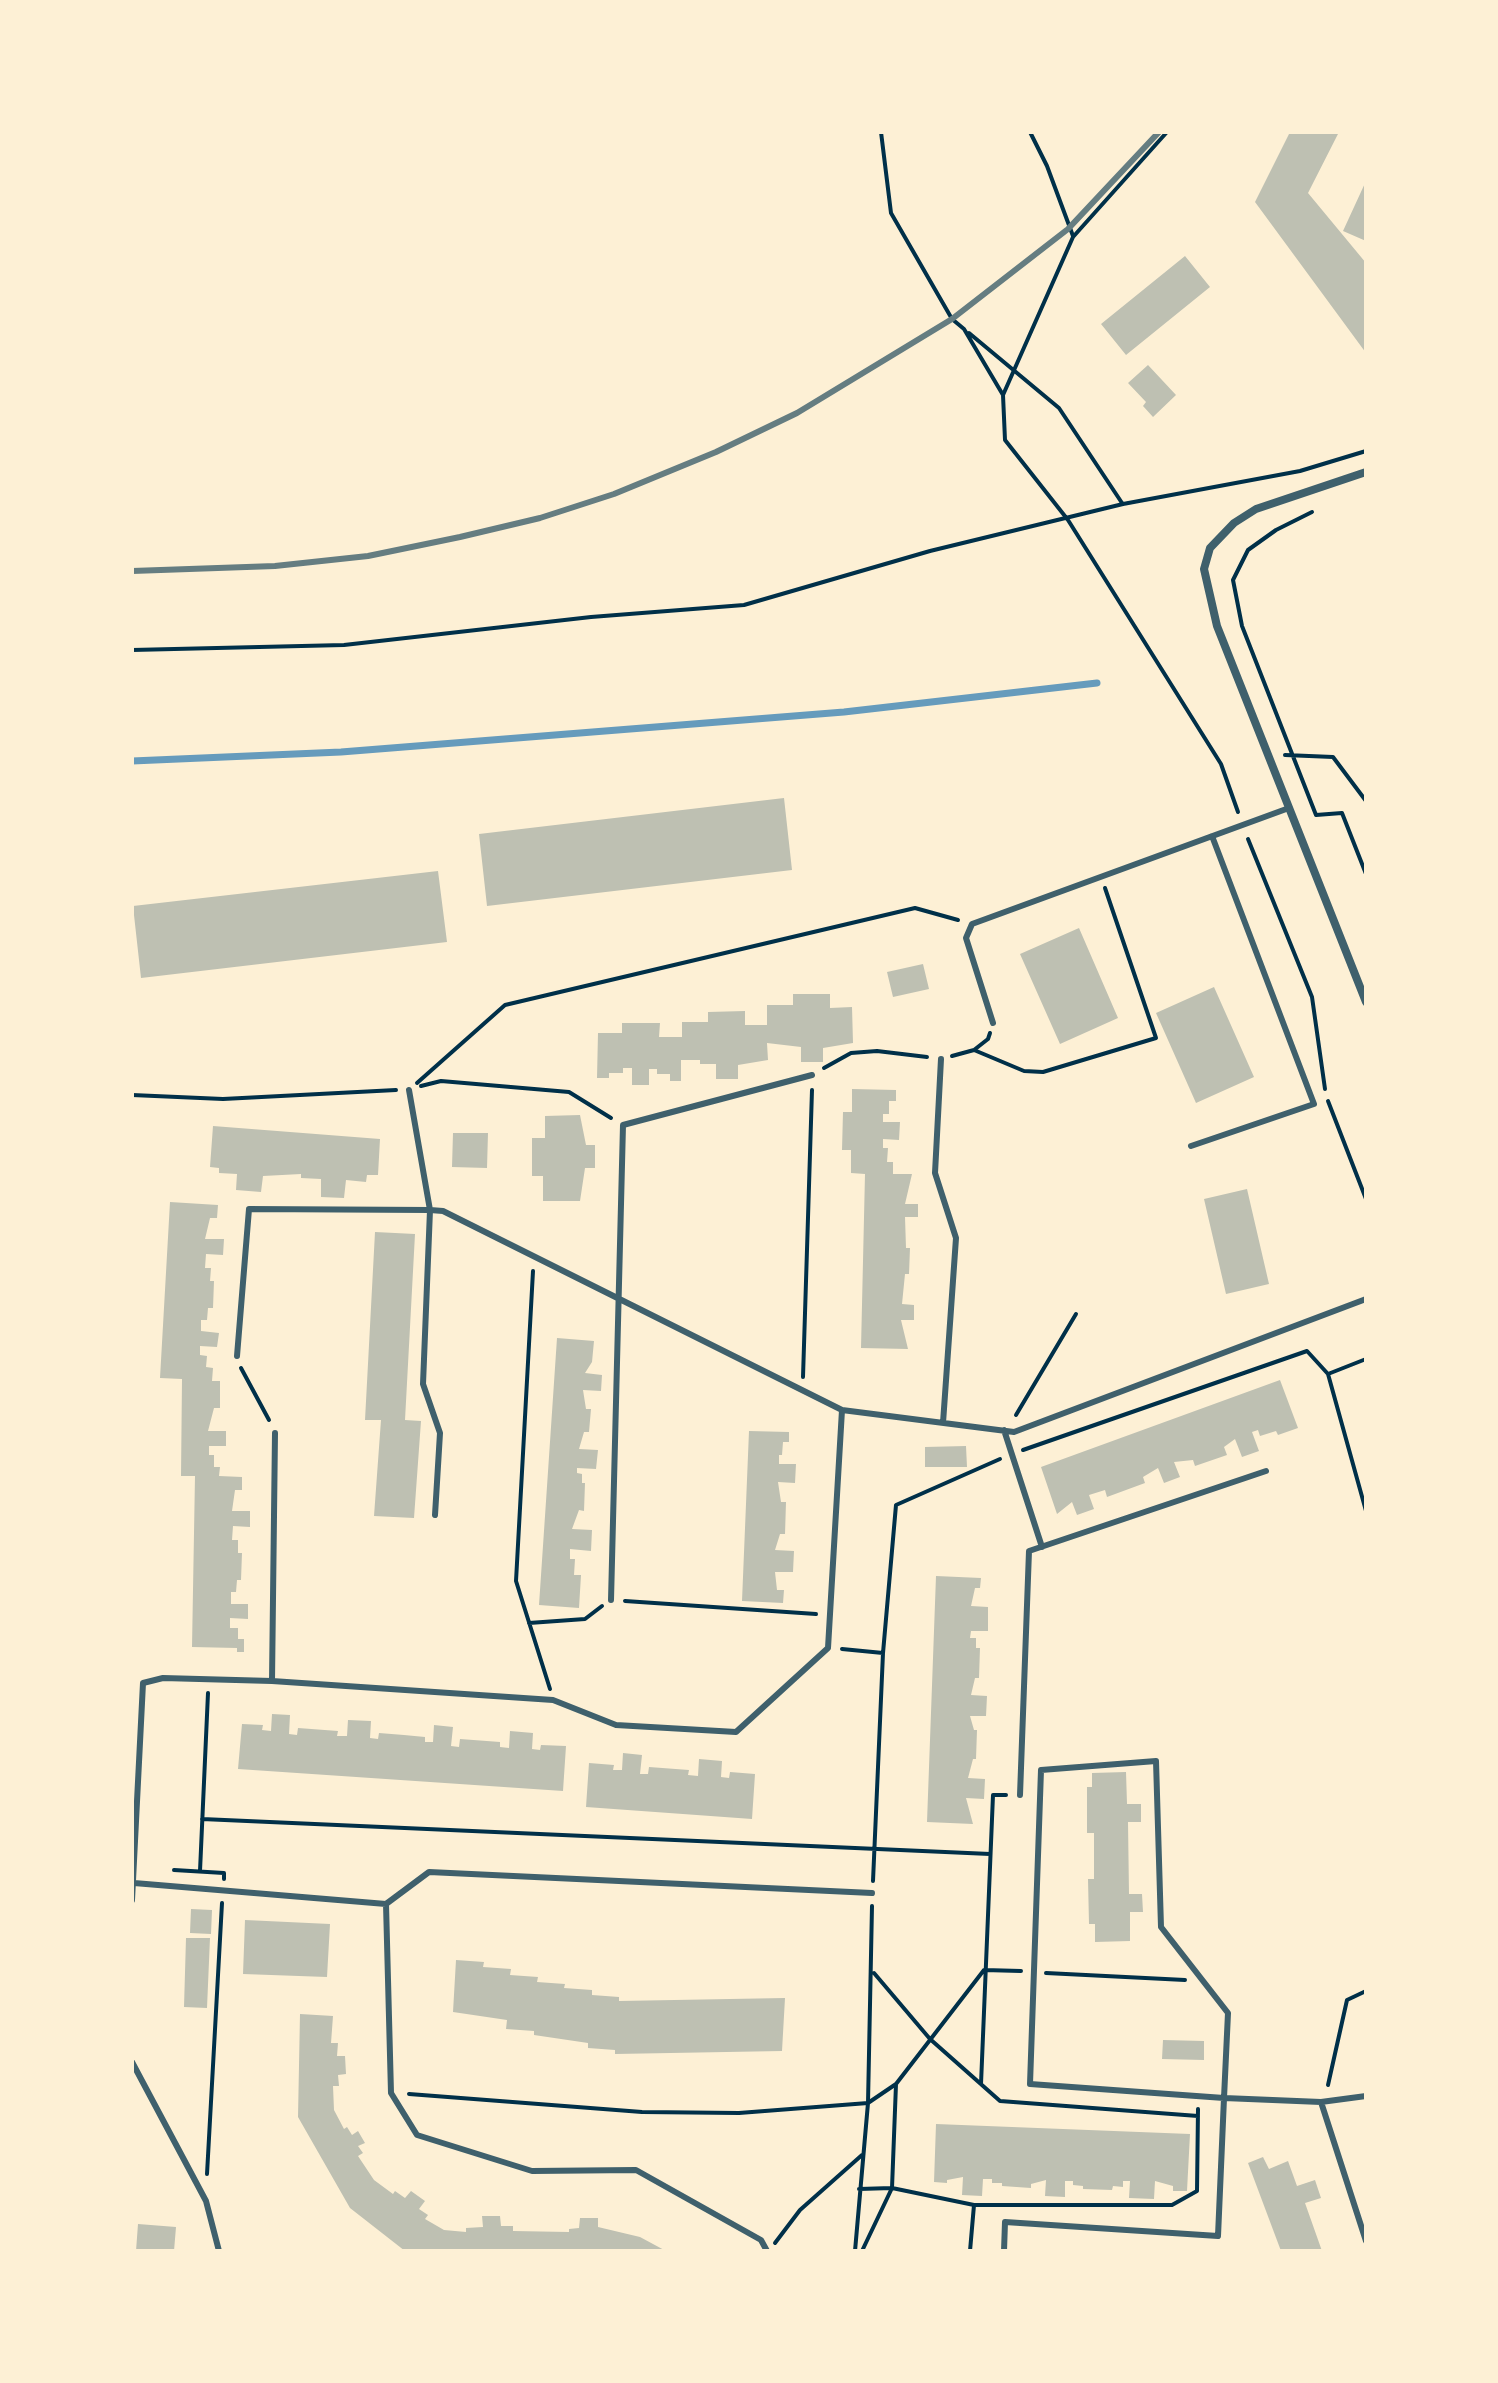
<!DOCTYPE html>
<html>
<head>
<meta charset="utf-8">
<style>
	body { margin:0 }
	#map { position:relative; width:1498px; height:2383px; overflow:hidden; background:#fdf0d5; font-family:Literata,serif }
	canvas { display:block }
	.frame { position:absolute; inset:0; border:134px solid #fdf0d5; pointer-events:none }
</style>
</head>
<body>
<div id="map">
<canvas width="1498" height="2383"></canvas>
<div class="frame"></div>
</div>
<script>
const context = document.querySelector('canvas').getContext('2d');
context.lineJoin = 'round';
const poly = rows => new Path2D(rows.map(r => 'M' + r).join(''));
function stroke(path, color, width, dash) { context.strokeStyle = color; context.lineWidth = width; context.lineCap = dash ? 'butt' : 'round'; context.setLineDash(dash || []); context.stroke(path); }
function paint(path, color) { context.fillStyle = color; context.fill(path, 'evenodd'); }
const stream = poly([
	[132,761,341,752,844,712,1097,683]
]);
const building = poly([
	[1290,132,1339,132,1308,193,1366,263,1366,353,1255,202],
	[1366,181,1366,241,1343,231],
	[1185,256,1210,287,1126,355,1101,324],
	[1148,365,1176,395,1153,417,1143,406,1146,402,1128,383],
	[784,798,792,870,487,906,479,834],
	[438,871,447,942,141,978,133,906],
	[1079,928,1118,1018,1060,1044,1020,954],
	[923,964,929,989,893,997,887,972],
	[1214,987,1254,1077,1196,1103,1156,1013],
	[793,994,830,994,830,1008,852,1007,853,1043,823,1048,823,1062,801,1062,801,1047,767,1043,768,1060,738,1065,738,1079,716,1079,716,1064,700,1064,700,1060,681,1060,681,1081,670,1081,670,1074,657,1074,657,1069,649,1069,649,1085,632,1085,632,1068,623,1068,623,1073,609,1073,609,1078,597,1078,598,1033,622,1033,622,1023,660,1023,659,1037,682,1037,682,1022,708,1022,708,1012,745,1011,745,1025,767,1025,767,1005,793,1005],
	[852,1089,896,1090,896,1101,889,1101,889,1114,883,1114,883,1122,900,1122,899,1140,883,1139,883,1148,888,1148,887,1162,893,1162,893,1174,912,1174,905,1204,918,1204,918,1217,905,1217,906,1248,910,1248,909,1274,905,1274,902,1304,914,1305,914,1320,901,1320,908,1349,861,1348,865,1174,851,1173,851,1150,842,1150,843,1112,852,1112],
	[580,1115,586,1145,595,1145,595,1168,585,1168,580,1201,543,1201,543,1176,532,1176,532,1138,545,1138,545,1116],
	[213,1126,380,1139,378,1175,367,1175,366,1182,346,1180,344,1198,321,1197,321,1179,301,1178,301,1174,263,1176,261,1192,236,1190,237,1174,219,1173,219,1168,210,1167],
	[453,1133,488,1133,487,1168,452,1167],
	[1247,1189,1269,1284,1226,1294,1204,1199],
	[170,1202,218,1205,217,1218,210,1218,205,1239,224,1239,223,1255,206,1254,205,1268,211,1268,210,1281,214,1281,213,1308,208,1308,207,1320,201,1320,201,1331,219,1333,217,1347,200,1346,200,1355,207,1356,206,1367,213,1368,212,1381,220,1381,220,1408,214,1408,208,1431,226,1431,226,1446,209,1446,209,1455,214,1455,214,1467,220,1467,219,1476,242,1477,242,1490,235,1490,232,1511,250,1511,250,1527,233,1526,232,1540,238,1540,238,1553,242,1553,241,1580,237,1580,236,1592,231,1592,231,1604,248,1604,248,1619,230,1618,230,1628,238,1628,238,1639,244,1639,244,1652,237,1652,237,1648,192,1647,195,1476,181,1476,182,1379,160,1378],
	[375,1232,415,1234,405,1420,421,1421,414,1518,374,1516,381,1420,365,1420],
	[557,1338,594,1341,592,1362,585,1373,602,1375,601,1391,583,1390,586,1409,591,1409,589,1432,584,1432,579,1449,598,1450,596,1469,577,1468,577,1473,582,1474,582,1483,585,1483,584,1511,579,1510,572,1529,592,1530,591,1551,570,1549,570,1559,575,1559,574,1575,581,1575,579,1608,539,1605],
	[1280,1380,1298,1428,1278,1435,1276,1431,1260,1436,1258,1430,1252,1432,1259,1451,1242,1457,1235,1439,1224,1447,1227,1455,1195,1466,1193,1460,1174,1462,1180,1477,1164,1483,1158,1468,1143,1477,1145,1483,1107,1497,1105,1490,1089,1495,1094,1509,1077,1515,1072,1502,1057,1514,1041,1467],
	[749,1431,789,1432,789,1442,783,1442,782,1455,779,1455,779,1464,796,1464,795,1483,778,1482,781,1502,786,1502,785,1534,780,1534,775,1550,794,1551,793,1572,775,1572,777,1590,784,1590,783,1603,742,1601],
	[966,1446,967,1467,925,1467,925,1447],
	[936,1576,981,1578,980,1588,975,1588,971,1606,988,1607,988,1631,971,1631,970,1638,976,1638,976,1648,980,1648,979,1678,975,1678,971,1695,987,1696,986,1716,970,1716,974,1730,977,1730,976,1759,973,1759,968,1778,985,1779,984,1799,966,1798,973,1824,927,1822],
	[272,1714,290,1715,289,1734,297,1735,298,1728,338,1731,337,1736,347,1736,348,1720,371,1721,370,1738,378,1739,379,1733,404,1735,425,1737,425,1742,433,1742,434,1725,453,1727,451,1746,459,1747,460,1739,500,1742,500,1747,509,1748,510,1731,533,1733,532,1749,540,1750,541,1745,566,1746,563,1791,238,1769,242,1724,263,1725,262,1730,271,1731],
	[623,1753,642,1755,640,1774,648,1774,649,1767,689,1770,688,1775,698,1776,699,1759,722,1761,721,1777,729,1778,730,1772,755,1774,752,1819,586,1807,589,1763,614,1765,613,1770,622,1770],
	[1126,1772,1127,1804,1141,1804,1141,1822,1128,1822,1129,1894,1142,1894,1143,1912,1130,1912,1130,1941,1095,1942,1095,1924,1089,1924,1088,1879,1094,1879,1094,1833,1087,1833,1087,1787,1092,1787,1092,1773],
	[191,1909,212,1910,211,1934,190,1933],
	[245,1920,330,1924,327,1977,243,1974],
	[186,1938,210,1938,207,2008,184,2007],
	[456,1960,484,1962,483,1967,511,1969,510,1975,538,1977,537,1982,565,1984,564,1988,592,1990,592,1995,619,1997,619,2001,785,1998,782,2051,615,2054,615,2050,588,2048,588,2043,534,2035,534,2031,506,2029,507,2020,453,2012],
	[300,2014,333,2016,331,2043,338,2043,337,2056,345,2056,346,2074,338,2075,339,2086,333,2086,334,2110,344,2129,347,2127,352,2135,358,2131,365,2143,358,2146,363,2153,358,2156,374,2180,393,2194,395,2191,405,2198,411,2191,425,2201,419,2209,428,2215,425,2219,444,2230,466,2232,466,2228,483,2227,482,2216,500,2216,501,2226,513,2226,513,2231,569,2232,569,2229,579,2228,580,2218,598,2218,598,2227,640,2237,666,2251,405,2251,350,2208,298,2117],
	[1163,2040,1204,2041,1204,2060,1162,2059],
	[936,2124,1190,2134,1187,2191,1173,2191,1173,2186,1155,2181,1154,2199,1129,2198,1130,2181,1123,2181,1123,2187,1113,2186,1112,2190,1083,2189,1083,2186,1073,2185,1073,2181,1065,2181,1065,2197,1045,2196,1046,2180,1031,2184,1031,2188,1002,2186,1002,2183,992,2183,992,2179,983,2179,982,2196,962,2195,963,2177,947,2180,947,2183,934,2182],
	[1263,2157,1269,2169,1288,2161,1297,2186,1315,2180,1321,2198,1305,2203,1322,2251,1281,2251,1248,2163],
	[138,2224,176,2227,174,2251,136,2251]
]);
const path = poly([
	[881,132,891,213,952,319,964,329,1003,395,1005,440,1068,520,1221,764,1238,812],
	[1030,132,1047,166,1073,236],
	[969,333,1059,408,1122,503],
	[1003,395,1073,237,1167,132],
	[1312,512,1276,530,1248,550,1233,580,1242,626,1316,815,1342,813,1366,874],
	[132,650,344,645,591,617,744,605,930,551,1123,504,1300,471,1366,451],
	[1285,755,1333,757,1366,801],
	[1248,839,1312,997,1325,1089],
	[974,1050,1024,1071,1043,1072,1156,1038,1105,888],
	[952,1056,974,1050,988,1039,990,1033],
	[824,1068,851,1053,877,1051,927,1057],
	[417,1083,505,1005,915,908,958,920],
	[421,1086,441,1081,569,1092,611,1118],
	[132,1095,223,1099,396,1090],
	[1328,1101,1366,1199],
	[533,1271,516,1581,550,1689],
	[1366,1359,1328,1374,1366,1511],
	[241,1368,269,1420],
	[803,1377,812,1090],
	[1016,1415,1076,1314],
	[1023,1450,1307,1351,1328,1374],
	[625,1601,816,1614],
	[529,1623,585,1619,602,1606],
	[842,1649,883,1653],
	[202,1819,990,1854],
	[174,1870,224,1873,224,1879],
	[200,1871,208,1693],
	[873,1881,883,1653,896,1505,1000,1459],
	[874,1973,930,2039,1000,2101,1198,2116],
	[1046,1973,1185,1980],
	[981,2084,993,1795,1006,1795],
	[1328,2085,1347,2000,1366,1991],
	[409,2094,642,2112,739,2113,868,2103,896,2084,984,1970,1021,1971],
	[207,2174,222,1903],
	[859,2189,892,2188,974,2205],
	[775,2243,800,2210,862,2155],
	[855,2251,868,2103,872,1906],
	[862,2251,892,2188,896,2084],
	[970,2251,974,2205,1172,2205,1197,2191,1198,2109]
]);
const service = poly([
	[993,1023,966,938,972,924,1289,808],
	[941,1059,935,1173,956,1238,943,1423],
	[409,1090,430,1210,423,1384,440,1433,435,1515],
	[1191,1146,1314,1104,1212,836],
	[237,1356,249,1209,430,1210,443,1211,842,1410],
	[1004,1430,1042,1547],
	[611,1600,623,1125,812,1075],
	[272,1681,275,1433],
	[1156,1761,1161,1927,1228,2013,1224,2098,1030,2084,1041,1770,1156,1761],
	[1020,1795,1029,1551,1266,1471],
	[134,1883,386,1904,429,1872,872,1893],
	[132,1900,143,1683,163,1678,272,1681,553,1700,616,1725,736,1732,828,1648,842,1410,1014,1432,1366,1299],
	[386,1904,391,2093,417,2135,532,2171,636,2170,761,2240,767,2251],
	[132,2062,206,2201,219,2251],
	[1321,2102,1366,2241],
	[1004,2251,1005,2222,1218,2236,1224,2098,1321,2102,1366,2096]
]);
const minor = poly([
	[1366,472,1256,509,1234,523,1210,548,1204,569,1217,626,1366,1002]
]);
const rail = poly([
	[132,571,275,566,368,556,460,537,540,518,614,494,716,452,797,413,952,319,1068,229,1159,132]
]);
stroke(stream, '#669bbc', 7);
paint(building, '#bec0b2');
stroke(path, '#003049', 4);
stroke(service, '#3f606c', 6);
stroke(minor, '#3f606c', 8);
stroke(rail, '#657d81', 6);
</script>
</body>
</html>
